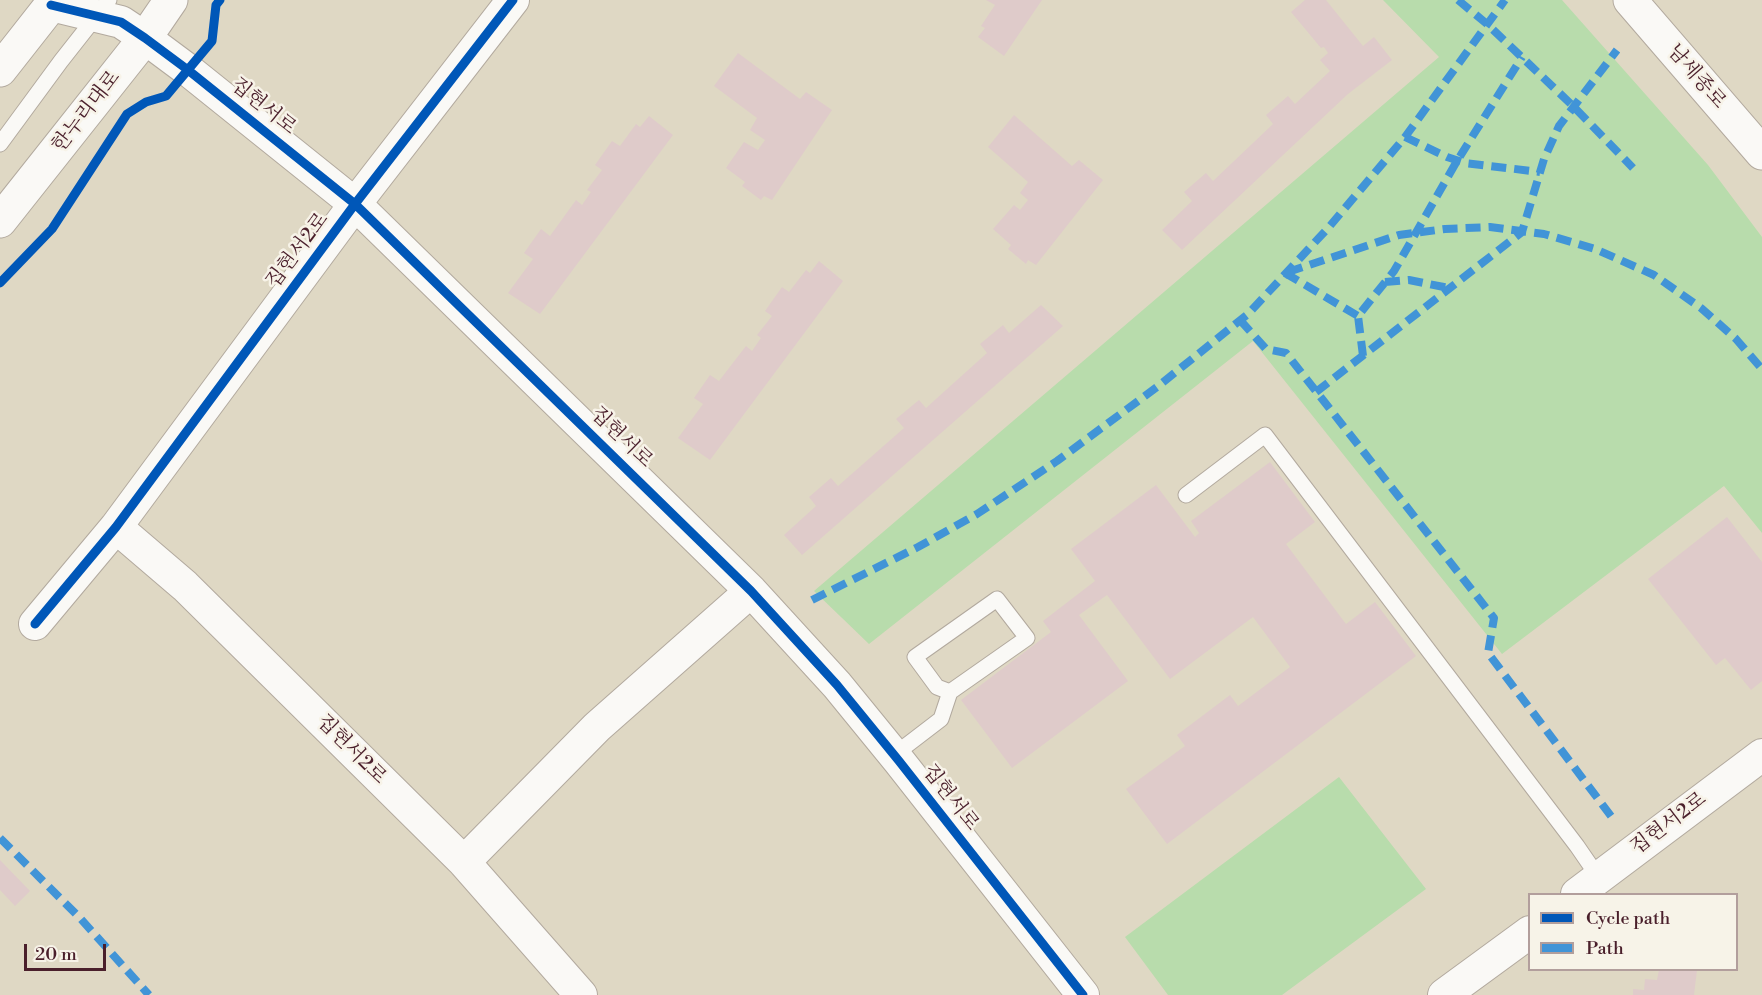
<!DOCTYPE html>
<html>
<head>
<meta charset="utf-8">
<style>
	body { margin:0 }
	#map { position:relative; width:1762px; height:995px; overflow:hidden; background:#dfd8c4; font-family:"Libre Bodoni",serif }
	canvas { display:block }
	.legend { position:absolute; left:1528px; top:893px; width:210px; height:78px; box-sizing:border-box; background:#f7f3e8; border:2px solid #b29e9c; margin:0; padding:8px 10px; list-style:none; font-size:18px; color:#4a1f2b }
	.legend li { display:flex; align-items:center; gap:12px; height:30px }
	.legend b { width:30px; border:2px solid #b29e9c }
	.scale { position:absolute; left:24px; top:944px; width:82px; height:27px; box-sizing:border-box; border:3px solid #4a1f2b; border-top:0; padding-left:8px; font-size:18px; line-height:21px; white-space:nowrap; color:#4a1f2b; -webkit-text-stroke:4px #f7f3e8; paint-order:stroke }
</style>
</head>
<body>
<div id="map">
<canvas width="1762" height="995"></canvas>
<ul class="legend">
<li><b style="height:8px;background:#0057b8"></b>Cycle path</li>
<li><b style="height:8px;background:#4194d7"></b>Path</li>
</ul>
<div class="scale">20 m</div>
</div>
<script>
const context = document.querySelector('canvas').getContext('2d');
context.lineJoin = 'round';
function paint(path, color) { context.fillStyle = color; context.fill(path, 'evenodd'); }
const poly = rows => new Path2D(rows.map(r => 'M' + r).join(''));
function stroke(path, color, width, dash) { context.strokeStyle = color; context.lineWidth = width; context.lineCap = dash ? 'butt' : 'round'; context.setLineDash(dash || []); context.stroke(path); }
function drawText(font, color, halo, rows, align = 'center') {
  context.font = font + ' "Libre Bodoni","Noto Serif KR",serif'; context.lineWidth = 5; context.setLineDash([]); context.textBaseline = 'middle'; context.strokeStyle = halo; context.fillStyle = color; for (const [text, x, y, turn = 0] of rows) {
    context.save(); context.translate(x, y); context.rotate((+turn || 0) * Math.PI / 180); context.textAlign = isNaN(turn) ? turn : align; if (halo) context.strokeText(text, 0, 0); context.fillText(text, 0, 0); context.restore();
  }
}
const green = poly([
	[1383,0,1562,0,1708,165,1762,237,1762,533,1724,486,1502,654,1253,341,869,644,814,591,1439,57],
	[1339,777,1426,889,1282,995,1168,995,1125,937]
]);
const building = poly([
	[986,0,1042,0,1004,56,978,37,985,28,981,26,995,5],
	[1305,0,1326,0,1363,46,1374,37,1392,60,1348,94,1182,250,1162,230,1192,201,1184,192,1206,173,1213,181,1273,124,1266,115,1288,96,1295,104,1330,71,1320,60,1328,53,1324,47,1321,48,1291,12],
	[738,53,800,99,806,92,832,110,772,200,764,196,761,200,742,186,745,182,726,168,744,142,758,150,765,140,750,130,757,118,714,86],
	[1014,115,1072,166,1079,160,1103,180,1036,265,1028,260,1026,264,1008,249,1011,245,993,229,1014,205,1020,210,1028,200,1020,193,1028,182,988,147],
	[649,116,673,135,540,314,508,293,533,259,524,253,541,229,550,236,576,200,582,205,591,192,587,190,602,170,595,165,612,141,620,146,636,124,640,127],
	[819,261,843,281,710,460,678,438,703,404,694,398,710,375,719,381,746,346,752,351,761,338,757,335,772,316,765,311,782,287,789,292,806,270,810,273],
	[1041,305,1063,326,802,555,784,535,816,506,809,497,831,478,838,486,904,428,896,419,919,400,926,408,987,353,980,344,1003,325,1009,333],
	[1270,462,1315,522,1286,544,1346,624,1375,602,1416,656,1167,844,1126,789,1185,746,1177,735,1230,695,1238,706,1290,667,1253,617,1170,679,1107,595,1079,615,1128,681,1012,768,961,700,1051,632,1043,621,1095,581,1071,549,1156,485,1195,537,1199,533,1191,521],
	[1727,517,1762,562,1762,681,1751,690,1725,658,1716,665,1648,579],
	[0,860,30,891,15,906,0,890],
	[1659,970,1697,970,1694,995,1633,995,1633,989,1644,990,1645,979,1657,980]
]);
const lane = poly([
	[0,144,61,61,109,0],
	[1186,495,1265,435,1577,846,1599,878],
	[894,755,941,719,950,692,1027,638,997,599,915,657,937,687,950,692]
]);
const street = poly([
	[51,5,121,22,145,38,188,70,355,204,751,591,837,685,899,761,1083,995],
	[116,527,185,586,464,862,581,995],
	[35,624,116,527,355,204,513,0],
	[464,862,597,727,751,591],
	[1577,894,1762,755],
	[1444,995,1530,932]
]);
const secondary = poly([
	[1630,0,1762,153],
	[0,70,55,0],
	[0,221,145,38,171,0]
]);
const quiet = poly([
	[1458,0,1487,24,1573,106,1633,168],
	[1405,137,1447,157,1465,163,1540,172],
	[1288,272,1399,235,1445,229,1490,227,1544,234,1595,249,1654,275,1701,308,1736,339,1762,369],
	[1285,273,1358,316],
	[1385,282,1409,280,1449,288],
	[1240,320,1266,349,1286,353,1494,618,1488,653,1614,820],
	[1363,356,1358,316,1394,271,1457,161,1522,57],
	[1316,392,1522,232,1544,159,1559,126,1617,50],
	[812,600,918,547,977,514,1057,461,1157,387,1248,314,1329,227,1405,137,1505,0],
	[0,838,80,918,149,995]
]);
const cycleway = poly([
	[51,5,121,22,145,38,188,70,355,204,751,591,837,685,899,761,1083,995],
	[0,283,52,229,127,114,146,102,166,96,212,41,216,5,220,0],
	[35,624,116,527,355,204,513,0]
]);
const streetNames = [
	["남세종로",1696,77,49],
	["집현서로",263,107,39],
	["한누리대로",87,112,-52],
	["집현서2로",298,251,-53],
	["집현서로",621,438,44],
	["집현서2로",351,750,45],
	["집현서로",950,798,52],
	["집현서2로",1669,824,-37]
];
paint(green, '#b8dcac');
paint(building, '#dfcbca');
stroke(lane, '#b2a99e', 17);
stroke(street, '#b2a99e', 34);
stroke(secondary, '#b2a99e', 35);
stroke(lane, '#faf9f6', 15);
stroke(street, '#faf9f6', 32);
stroke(secondary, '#faf9f6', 33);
stroke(quiet, '#4194d7', 8, [15, 8]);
stroke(cycleway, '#0057b8', 9);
drawText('20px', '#4a1f2b', '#f7f3e8', streetNames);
</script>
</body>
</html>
